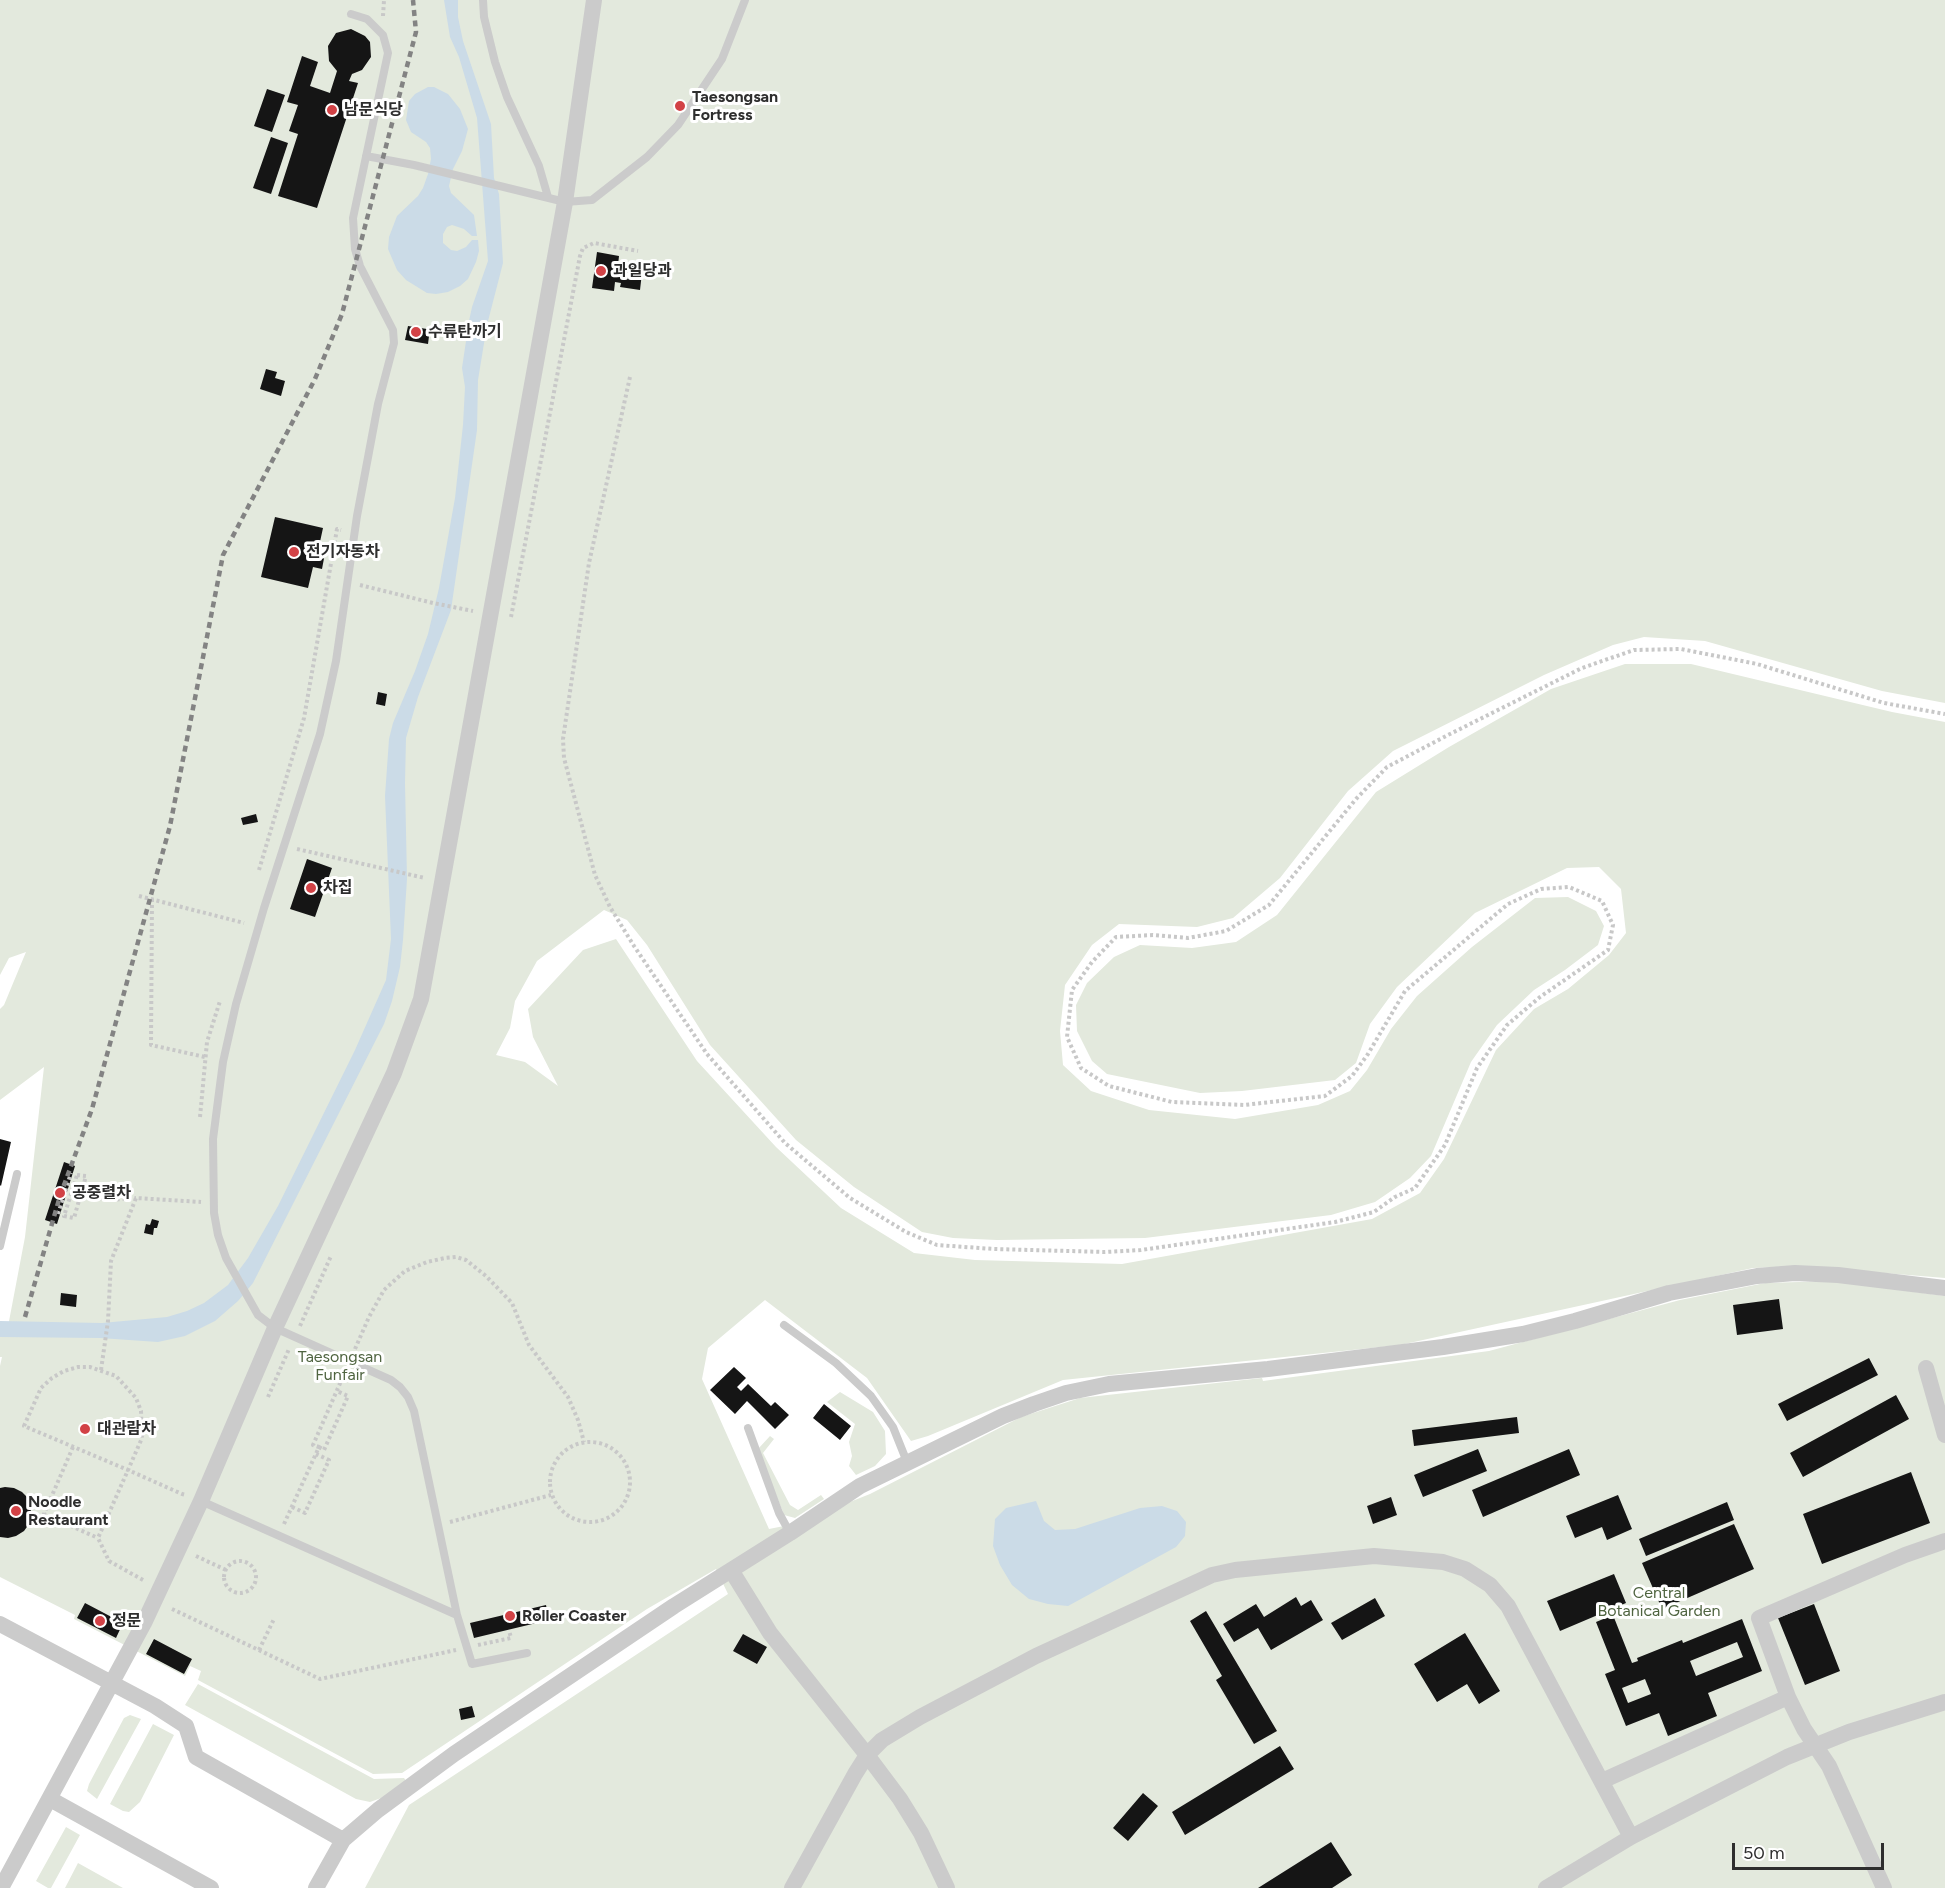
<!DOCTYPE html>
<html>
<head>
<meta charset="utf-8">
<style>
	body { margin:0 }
	#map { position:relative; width:1945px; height:1888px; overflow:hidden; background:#fff; font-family:Figtree,sans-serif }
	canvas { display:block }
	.scale { position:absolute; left:1732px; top:1843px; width:152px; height:27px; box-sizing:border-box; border:3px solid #2e2e2e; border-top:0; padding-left:8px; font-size:18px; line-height:21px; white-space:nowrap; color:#2e2e2e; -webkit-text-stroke:4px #fff; paint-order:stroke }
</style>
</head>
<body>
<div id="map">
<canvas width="1945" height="1888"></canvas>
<div class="scale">50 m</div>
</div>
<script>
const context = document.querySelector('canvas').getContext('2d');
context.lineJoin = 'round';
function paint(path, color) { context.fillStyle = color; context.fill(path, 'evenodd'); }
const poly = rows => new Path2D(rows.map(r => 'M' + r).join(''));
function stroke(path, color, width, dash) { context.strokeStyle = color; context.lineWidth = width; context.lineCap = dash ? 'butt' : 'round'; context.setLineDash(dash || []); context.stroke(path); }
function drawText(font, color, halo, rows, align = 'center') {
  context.font = font + ' Figtree,"Noto Sans KR",sans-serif'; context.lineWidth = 6; context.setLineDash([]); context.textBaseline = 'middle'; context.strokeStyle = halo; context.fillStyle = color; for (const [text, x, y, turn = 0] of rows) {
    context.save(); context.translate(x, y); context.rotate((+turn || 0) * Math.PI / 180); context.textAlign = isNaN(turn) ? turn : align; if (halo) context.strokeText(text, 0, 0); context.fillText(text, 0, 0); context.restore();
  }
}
const green = poly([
	[0,0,1945,0,1945,703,1882,691,1705,641,1644,637,1613,645,1544,675,1393,751,1348,791,1280,878,1233,918,1197,927,1119,924,1092,945,1065,985,1060,1031,1063,1065,1091,1091,1149,1110,1235,1119,1318,1105,1350,1091,1367,1070,1391,1029,1417,996,1472,947,1535,898,1568,897,1596,911,1604,926,1598,945,1565,970,1534,990,1497,1025,1471,1062,1431,1156,1410,1178,1375,1202,1331,1215,1145,1238,997,1240,953,1238,922,1232,854,1187,796,1140,710,1045,647,945,627,920,604,910,537,961,515,1001,510,1028,496,1055,525,1062,558,1086,533,1037,528,1009,583,950,616,939,697,1061,776,1147,841,1208,914,1253,975,1260,1122,1264,1372,1219,1420,1193,1444,1159,1496,1050,1534,1009,1568,989,1609,955,1626,933,1621,889,1599,867,1567,868,1475,913,1397,987,1370,1024,1356,1063,1335,1080,1242,1091,1200,1093,1107,1074,1092,1061,1077,1031,1076,1005,1087,983,1114,957,1140,945,1192,948,1236,942,1277,915,1376,792,1449,747,1551,689,1625,664,1691,664,1892,712,1945,722,1945,1278,1799,1266,1753,1268,1400,1345,1063,1380,928,1436,911,1441,867,1378,765,1300,708,1348,702,1379,769,1529,794,1524,870,1494,1021,1417,1080,1398,1262,1378,1263,1381,1489,1351,1680,1300,1765,1283,1833,1281,1945,1296,1945,1888,365,1888,409,1805,728,1594,716,1569,647,1609,402,1773,373,1774,198,1680,201,1671,190,1666,185,1676,74,1619,75,1615,0,1577,0,1366,2,1357,0,1357,0,1337,6,1337,25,1237,44,1067,0,1100,0,1009,4,1005,26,952,9,958,0,975],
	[840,1392,873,1412,885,1431,886,1454,875,1466,856,1475,849,1466,852,1456,849,1442,855,1424,827,1402],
	[770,1436,774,1439,763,1453,790,1505,798,1510,821,1495,824,1499,795,1518,784,1515,758,1449],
	[198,1684,374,1779,404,1778,407,1782,384,1797,370,1802,356,1799,185,1705],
	[130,1715,141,1719,97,1799,87,1791,89,1784,124,1718],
	[153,1724,174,1735,140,1802,129,1812,123,1811,110,1804],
	[66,1827,80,1835,51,1888,48,1888,36,1881],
	[78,1863,123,1888,65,1888]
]);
const water = poly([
	[444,0,458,0,458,17,463,41,491,124,494,178,499,194,503,263,487,325,478,380,477,430,451,610,418,697,406,738,405,783,407,879,403,940,400,967,392,1001,384,1024,253,1283,238,1301,215,1321,185,1336,158,1342,100,1338,0,1337,0,1321,102,1323,167,1317,187,1311,204,1303,228,1285,248,1258,278,1206,355,1050,386,980,391,939,385,796,389,739,393,723,415,671,428,634,439,588,455,498,463,425,465,387,462,368,469,321,472,307,488,261,477,118,459,57,450,37],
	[428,87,434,87,448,94,460,109,468,129,462,151,453,169,449,186,451,193,474,215,477,236,472,236,464,229,452,225,447,227,443,234,443,243,451,250,457,251,466,247,472,240,478,240,479,251,476,262,468,279,460,286,448,292,436,294,427,293,406,280,397,270,388,249,389,237,397,216,418,196,423,188,428,174,431,159,430,148,426,142,411,132,406,120,409,101,415,94],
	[1036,1501,1044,1521,1055,1530,1075,1529,1140,1508,1162,1506,1177,1511,1186,1522,1185,1536,1176,1547,1068,1606,1048,1604,1029,1599,1012,1585,1000,1565,993,1546,995,1519,1006,1508]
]);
const building = poly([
	[351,29,365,36,370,42,371,57,362,70,352,74,349,81,358,83,317,208,278,196,298,134,289,131,298,105,287,102,302,56,318,62,310,86,330,93,337,71,329,61,328,46,336,33],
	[267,89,285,95,272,132,254,126],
	[271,137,288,143,271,194,253,188],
	[597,252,619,256,618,265,623,265,624,261,643,264,640,290,620,287,621,283,615,282,614,291,592,288],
	[408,326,427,329,426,336,429,336,428,344,405,340],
	[266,369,277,372,275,378,285,381,281,396,260,389],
	[275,517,323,528,318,551,325,553,322,569,313,567,308,588,261,577],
	[378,692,387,694,385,706,376,704],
	[256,814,258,822,243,825,241,818],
	[307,859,332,868,315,917,290,909],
	[0,1139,11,1142,1,1186,0,1185],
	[64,1162,75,1166,57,1224,45,1220],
	[152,1219,159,1221,157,1228,154,1228,153,1235,144,1233,146,1224,150,1225],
	[61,1293,77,1295,76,1307,60,1305],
	[1779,1299,1783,1329,1737,1335,1733,1305],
	[1869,1358,1878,1375,1787,1421,1778,1404],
	[734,1367,746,1378,737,1387,741,1391,748,1384,771,1406,775,1402,789,1415,775,1429,747,1401,735,1414,710,1390],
	[1896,1395,1909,1419,1803,1477,1790,1453],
	[824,1404,851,1426,840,1440,813,1418],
	[1517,1417,1519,1433,1414,1446,1412,1430],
	[1478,1449,1487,1471,1423,1497,1414,1475],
	[1569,1449,1580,1475,1483,1517,1472,1490],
	[1911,1472,1930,1523,1822,1564,1803,1514],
	[5,1487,14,1488,22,1492,28,1498,32,1516,29,1524,24,1531,16,1536,8,1538,0,1537,0,1488],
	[1618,1495,1632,1529,1607,1540,1602,1527,1575,1538,1566,1516],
	[1391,1497,1397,1515,1373,1524,1367,1506],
	[1727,1502,1734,1520,1646,1556,1639,1539],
	[1734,1524,1754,1569,1662,1609,1642,1563],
	[1614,1574,1626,1603,1560,1631,1547,1601],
	[1296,1597,1301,1606,1311,1600,1323,1620,1271,1650,1258,1628,1234,1642,1223,1624,1256,1604,1264,1617],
	[1375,1598,1385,1616,1342,1640,1331,1623],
	[85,1603,123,1623,116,1638,77,1618],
	[1814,1604,1840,1671,1805,1685,1778,1618],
	[546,1605,549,1620,474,1638,470,1623],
	[1206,1611,1277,1731,1254,1744,1216,1680,1222,1676,1190,1621],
	[1613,1615,1632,1663,1638,1661,1637,1658,1682,1640,1683,1643,1742,1619,1762,1671,1708,1693,1717,1716,1668,1736,1659,1713,1626,1726,1605,1674,1615,1670,1596,1622],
	[1737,1642,1743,1657,1696,1676,1690,1661],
	[1645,1679,1651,1694,1628,1703,1622,1688],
	[1465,1633,1500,1691,1479,1704,1467,1684,1437,1702,1414,1664],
	[743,1634,767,1647,757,1664,733,1651],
	[154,1639,192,1659,184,1674,146,1654],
	[472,1706,475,1717,461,1720,459,1709],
	[1280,1746,1294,1769,1185,1835,1172,1812],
	[1143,1793,1158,1806,1128,1841,1113,1828],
	[1331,1842,1352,1875,1332,1888,1258,1888]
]);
const path = poly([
	[383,16,384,0],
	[630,377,589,563,563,739,564,758,595,875,610,907,634,946,707,1054,785,1143,850,1198,906,1232,937,1245,994,1249,1105,1252,1141,1250,1335,1222,1374,1212,1395,1197,1415,1188,1445,1145,1477,1068,1507,1025,1540,997,1608,950,1613,925,1602,901,1569,887,1541,889,1508,904,1405,991,1368,1054,1352,1076,1325,1096,1244,1105,1172,1102,1109,1086,1081,1068,1067,1037,1072,990,1092,962,1116,937,1153,935,1188,938,1226,931,1269,905,1356,799,1387,767,1448,735,1582,668,1634,650,1681,649,1757,664,1884,703,1945,714],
	[360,585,433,603,473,611],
	[511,617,580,256,583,248,594,243,638,251],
	[297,849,425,878],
	[259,870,304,718,337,529,341,530],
	[139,896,244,923],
	[152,899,151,1045,205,1057],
	[200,1117,207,1042,220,1001],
	[77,1175,86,1176,74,1218,64,1216,77,1175],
	[81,1195,111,1200,136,1198],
	[58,1214,71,1173],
	[300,1326,331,1256],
	[355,1349,369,1317,384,1290,405,1271,427,1262,445,1258,456,1257,466,1260,486,1276,512,1303,529,1345,568,1397,578,1420,584,1442],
	[101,1370,108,1321,111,1261,136,1198,201,1202],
	[268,1397,289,1349],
	'550 1482a40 40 0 1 1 80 0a40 40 0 1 1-80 0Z',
	[73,1447,44,1514,98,1538],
	[319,1447,324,1450,348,1396,337,1391],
	[292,1507,305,1513,329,1460,316,1454],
	[450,1522,551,1495],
	[284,1524,319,1447,313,1445,345,1372],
	[196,1556,226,1570],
	'224 1577a16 16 0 1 1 32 0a16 16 0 1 1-32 0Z',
	[143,1580,109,1561,98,1538,128,1470,142,1438,141,1411,136,1398,116,1376,90,1367,78,1367,64,1371,52,1378,41,1388,24,1426,128,1470,182,1494,186,1495],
	[172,1609,320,1679,456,1650],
	[478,1645,511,1638,509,1630],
	[259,1650,274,1619]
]);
const lane = poly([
	[483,0,484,17,495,62,507,97,539,166,548,197],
	[351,14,367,19,383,35,388,53,353,218,355,249,360,266,393,330,394,343,378,404,357,516,336,661,320,734,264,908,236,1004,223,1062,213,1139,214,1213,218,1235,226,1258,258,1315,275,1328,391,1380,400,1387,408,1397,414,1411,457,1615],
	[366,156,414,165,565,202,592,200,647,157,678,125,722,59,745,0],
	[0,1246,17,1174],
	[784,1325,836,1363,871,1396,893,1427,907,1462],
	[748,1428,779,1513,790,1533],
	[201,1501,457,1615,472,1664,527,1653]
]);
const street = poly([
	[1926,1368,1945,1435],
	[731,1570,770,1633,867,1755,900,1799,921,1833,947,1888],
	[0,1624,155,1706,186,1726,196,1757,343,1840],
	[1602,1781,1788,1697],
	[50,1799,211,1888],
	[1,1888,144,1623,201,1501,275,1328,394,1073,421,999,565,202,594,0],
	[316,1888,343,1840,378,1810,454,1754,674,1606,790,1533,860,1486,1003,1416,1034,1404,1066,1393,1109,1384,1268,1369,1443,1347,1523,1334,1575,1321,1669,1293,1757,1276,1795,1273,1838,1275,1945,1288],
	[792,1888,855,1774,867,1755,882,1740,920,1717,1036,1656,1212,1575,1235,1570,1374,1556,1443,1562,1465,1569,1490,1585,1508,1606,1631,1837],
	[1546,1888,1631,1837,1787,1757,1849,1732,1945,1702],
	[1884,1888,1829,1766,1804,1729,1788,1697,1759,1618,1905,1555,1945,1541]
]);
const rail = poly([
	[25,1317,60,1196,92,1109,170,826,223,555,315,379,342,314,416,32,413,0]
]);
const markers = [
	[680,106,6,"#d24246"],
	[332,110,6,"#d24246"],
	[601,271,6,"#d24246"],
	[416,332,6,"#d24246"],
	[294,552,6,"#d24246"],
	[311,888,6,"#d24246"],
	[60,1193,6,"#d24246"],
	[85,1429,6,"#d24246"],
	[16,1511,6,"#d24246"],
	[510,1616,6,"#d24246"],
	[100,1621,6,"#d24246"]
];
const poiNames = [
	["Taesongsan",692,97],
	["Fortress",692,115],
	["남문식당",344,110],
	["과일당과",613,271],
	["수류탄까기",428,332],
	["전기자동차",306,552],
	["차집",323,888],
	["공중렬차",72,1193],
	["대관람차",97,1429],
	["Noodle",28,1502],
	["Restaurant",28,1520],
	["Roller Coaster",522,1616],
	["정문",112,1621]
];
const parkNames = [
	["Taesongsan",340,1357],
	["Funfair",340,1375],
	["Central",1659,1593],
	["Botanical Garden",1659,1611]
];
paint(green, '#e3e9dd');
paint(water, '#cbdbe7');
paint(building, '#151515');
stroke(path, '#c8c8c8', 4, [3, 3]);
stroke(lane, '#cbcbcb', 8);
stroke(street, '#cbcbcb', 16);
stroke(rail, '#838383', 4.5, [6, 4.5]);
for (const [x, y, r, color] of markers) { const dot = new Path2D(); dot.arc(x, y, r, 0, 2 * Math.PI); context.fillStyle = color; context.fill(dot); stroke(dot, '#fff', 2); }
drawText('bold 16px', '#2e2e2e', '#fff', poiNames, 'left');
drawText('16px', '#4f6440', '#fff', parkNames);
</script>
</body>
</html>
